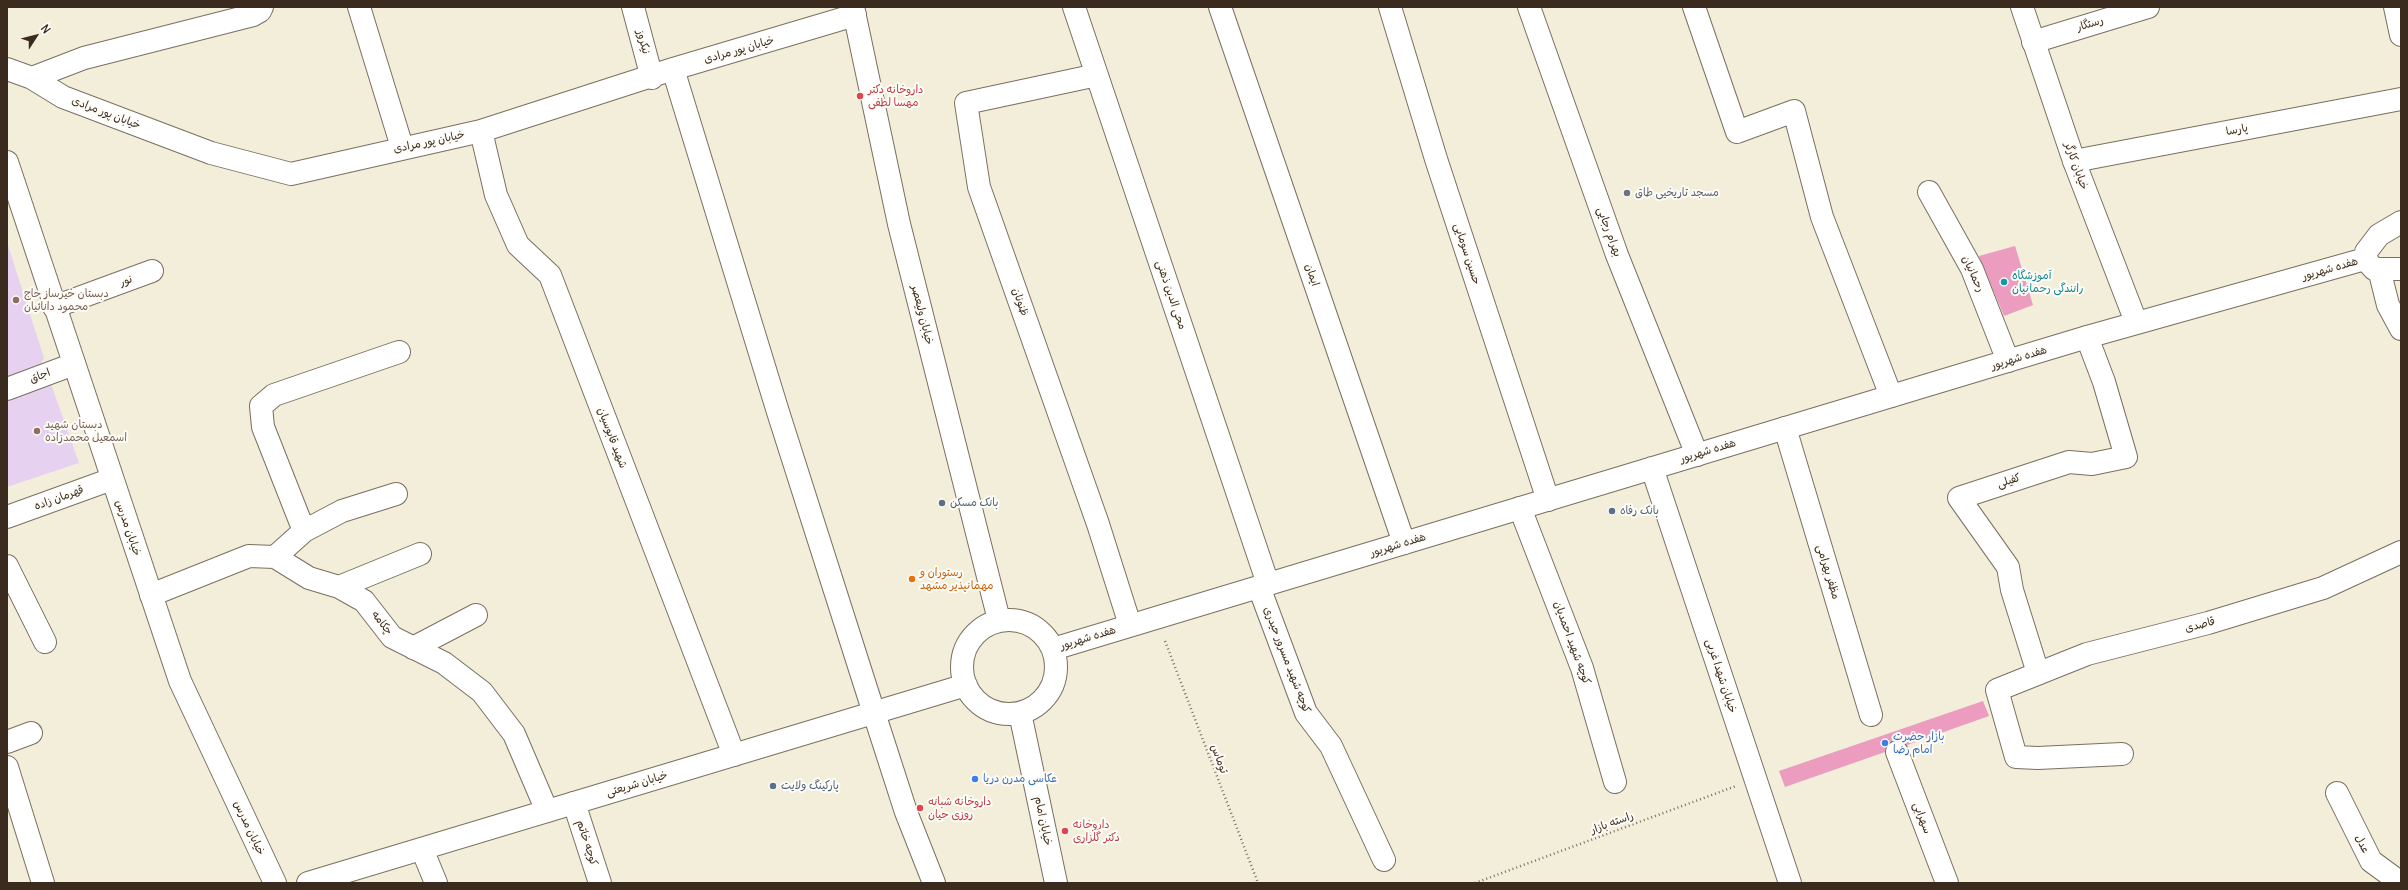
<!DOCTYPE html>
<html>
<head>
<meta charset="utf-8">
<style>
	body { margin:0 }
	#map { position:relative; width:2408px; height:890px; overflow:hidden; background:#f2eeda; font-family:Delius,sans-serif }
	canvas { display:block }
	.frame { position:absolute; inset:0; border:8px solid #3b2a1e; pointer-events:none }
	.north { position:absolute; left:16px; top:16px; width:40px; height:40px; -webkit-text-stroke:3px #fdfcf7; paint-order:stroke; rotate:54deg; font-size:11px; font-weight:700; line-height:16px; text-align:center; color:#3b2a1e }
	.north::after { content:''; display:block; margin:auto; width:14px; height:18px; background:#3b2a1e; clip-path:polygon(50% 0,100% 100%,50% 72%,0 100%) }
</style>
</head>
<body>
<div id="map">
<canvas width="2408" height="890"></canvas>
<div class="frame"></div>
<div class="north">N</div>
</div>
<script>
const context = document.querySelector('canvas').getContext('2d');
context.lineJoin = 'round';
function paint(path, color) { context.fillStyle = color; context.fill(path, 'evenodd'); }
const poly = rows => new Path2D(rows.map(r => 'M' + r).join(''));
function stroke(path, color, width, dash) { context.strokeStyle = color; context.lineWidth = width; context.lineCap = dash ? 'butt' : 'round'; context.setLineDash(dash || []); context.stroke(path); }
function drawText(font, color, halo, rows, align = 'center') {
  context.font = font + ' Delius,"Playpen Sans Arabic",sans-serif'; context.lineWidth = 4; context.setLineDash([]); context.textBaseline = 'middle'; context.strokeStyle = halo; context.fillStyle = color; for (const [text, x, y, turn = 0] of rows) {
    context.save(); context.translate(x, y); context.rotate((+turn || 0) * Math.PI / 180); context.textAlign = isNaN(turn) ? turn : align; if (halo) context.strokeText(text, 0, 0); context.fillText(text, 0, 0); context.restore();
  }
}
const built = poly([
	[7,242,44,358,39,367,7,377],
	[51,384,79,463,7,487,7,399]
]);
const building = poly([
	[2015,246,2033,305,2004,316,1979,256],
	[1983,701,1989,716,1907,745,1899,740,1893,740,1887,744,1885,752,1785,787,1779,771]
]);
const path = poly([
	[1165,641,1258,883],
	[1475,883,1736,786]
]);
const minor = poly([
	[359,7,402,147],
	[633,7,652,78],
	[1074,7,1268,584],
	[1220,7,1404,543],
	[1390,7,1436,159,1548,500],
	[1529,7,1617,255,1697,455],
	[1694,7,1737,132,1794,111,1822,217,1891,396],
	[2395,7,2401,35],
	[2033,42,2148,7],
	[7,69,32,78,63,97,211,153,291,174,481,131,673,69,855,15],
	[673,69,778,412,874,713,906,812,934,883],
	[1097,75,966,103,979,187,1098,524,1130,625],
	[32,78,84,58,253,15,260,11,262,7],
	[481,131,496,195,518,245,550,275,734,755],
	[2074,161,2401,99],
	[1929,192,1972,269,2008,361],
	[54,307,152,271],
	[7,389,74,364],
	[1785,428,1871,715],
	[1520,508,1582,668,1615,782],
	[7,517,112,479],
	[304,531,263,427,261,406,274,395,399,352],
	[275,557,304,531,342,511,396,494],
	[7,566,45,642],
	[339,587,420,554],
	[1259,587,1306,713,1331,746,1384,860],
	[151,595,249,556,275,557,309,578,339,587,364,601,392,637,444,663,482,692,514,734,547,811],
	[413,648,476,615],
	[2038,673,2012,590,2008,567,1959,498,2069,462,2092,464,2126,457,2104,382,2087,337],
	[7,742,31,733],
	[1897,752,1947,883],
	[2122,754,2038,758,2016,757,1997,690,2087,654,2208,623,2323,588,2401,552],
	[7,767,43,883],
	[2337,793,2371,861,2401,883],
	[574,803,600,883],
	[422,849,436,883]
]);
const major = poly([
	[853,7,899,224,999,620],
	[2022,7,2074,161,2136,322],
	[7,162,180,681,275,883],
	[2401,222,2379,235,2366,252,2365,259,2374,269,2401,269],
	[2379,269,2388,305,2401,329],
	[1652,468,1790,883],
	'962 667a47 47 0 1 1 94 0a47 47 0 1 1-94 0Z',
	[1053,649,2087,337,2365,259],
	[1020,713,1056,883],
	[308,883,966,685]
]);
const markers = [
	[860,96,4,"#e0444e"],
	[1627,193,4,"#6b7280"],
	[2004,282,4,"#0f9aa8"],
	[16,300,4,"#8d6e63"],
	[37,431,4,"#8d6e63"],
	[942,503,4,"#5c6f8a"],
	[1612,511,4,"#5c6f8a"],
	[912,579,4,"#e8710a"],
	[1885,743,4,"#3f7fe0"],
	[975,779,4,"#3f7fe0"],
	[773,786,4,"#5c6f8a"],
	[920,808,4,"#e0444e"],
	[1065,831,4,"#e0444e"]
];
const streetNames = [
	["رستگار",2090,24,-17],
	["نیکروز",643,42,75],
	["خیابان پور مرادی",739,50,-16],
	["خیابان پور مرادی",106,113,21],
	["پارسا",2237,130,-11],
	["خیابان پور مرادی",429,142,-12],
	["خیابان کارگر",2076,166,70],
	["بهرام رجایی",1609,232,70],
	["حسین سومایی",1467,254,72],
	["هفده شهریور",2330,269,-16],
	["رحمانیان",1973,274,65],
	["ایمان",1312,275,71],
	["نور",126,281,-20],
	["محی الدین ذهنی",1171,295,71],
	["ظنونان",1020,302,71],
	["خیابان ولیعصر",922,315,76],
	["هفده شهریور",2019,358,-17],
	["اجاق",40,376,-21],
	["شهید قابوسیان",612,438,69],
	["هفده شهریور",1708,451,-17],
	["کفیلی",2009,481,-18],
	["قهرمان زاده",59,498,-20],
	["خیابان مدرس",128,528,71],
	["هفده شهریور",1398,545,-17],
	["مظفر بهرامی",1828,572,73],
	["چکامه",382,623,52],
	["قاصدی",2200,625,-15],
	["هفده شهریور",1088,638,-17],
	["کوچه شهید احمدیان",1572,643,70],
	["کوچه شهید مسرور حیدری",1287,660,69],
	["خیابان شهدا غربی",1721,676,72],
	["توماس",1219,759,69],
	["خیابان شریعتی",637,784,-17],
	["سهرابی",1922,818,69],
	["خیابان امام",1043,821,78],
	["راسته بازار",1612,823,-20],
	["خیابان مدرس",249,828,65],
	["کوچه خاتم",587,843,72],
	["عدل",2362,844,64]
];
const healthNames = [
	["داروخانه دکتر",868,90],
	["مهسا لطفی",868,103],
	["داروخانه شبانه",928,802],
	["روزی حیان",928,815],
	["داروخانه",1073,825],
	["دکتر گلزاری",1073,838]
];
const worshipNames = [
	["مسجد تاریخیی طاق",1635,193]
];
const cultureNames = [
	["آموزشگاه",2012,276],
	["رانندگی رحمانیان",2012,289]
];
const educationNames = [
	["دبستان خیرساز حاج",24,294],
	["محمود دانائیان",24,307],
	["دبستان شهید",45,425],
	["اسمعیل محمدزاده",45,438]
];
const serviceNames = [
	["بانک مسکن",950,503],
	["بانک رفاه",1620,511],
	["پارکینگ ولایت",781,786]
];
const foodNames = [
	["رستوران و",920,573],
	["مهمانپذیر مشهد",920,586]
];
const shopNames = [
	["بازار حضرت",1893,737],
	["امام رضا",1893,750],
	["عکاسی مدرن دریا",983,779]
];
paint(built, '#e6d2f0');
paint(building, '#eb9cbf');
stroke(minor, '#7b6f60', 24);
stroke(major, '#7b6f60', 24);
stroke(path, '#7b6f60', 2.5, [1, 3]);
stroke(minor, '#fff', 22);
stroke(major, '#fff', 22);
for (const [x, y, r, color] of markers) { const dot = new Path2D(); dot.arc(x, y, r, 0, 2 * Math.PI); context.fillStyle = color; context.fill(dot); stroke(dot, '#fdfcf7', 1.5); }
drawText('11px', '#3b2a1e', '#fdfcf7', streetNames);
drawText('11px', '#be3a42', '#fdfcf7', healthNames, 'left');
drawText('11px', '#5b616d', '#fdfcf7', worshipNames, 'left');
drawText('11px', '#0d838f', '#fdfcf7', cultureNames, 'left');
drawText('11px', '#785e54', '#fdfcf7', educationNames, 'left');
drawText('11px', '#4e5e75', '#fdfcf7', serviceNames, 'left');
drawText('11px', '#c56008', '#fdfcf7', foodNames, 'left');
drawText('11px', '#366cbe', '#fdfcf7', shopNames, 'left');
</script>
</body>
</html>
